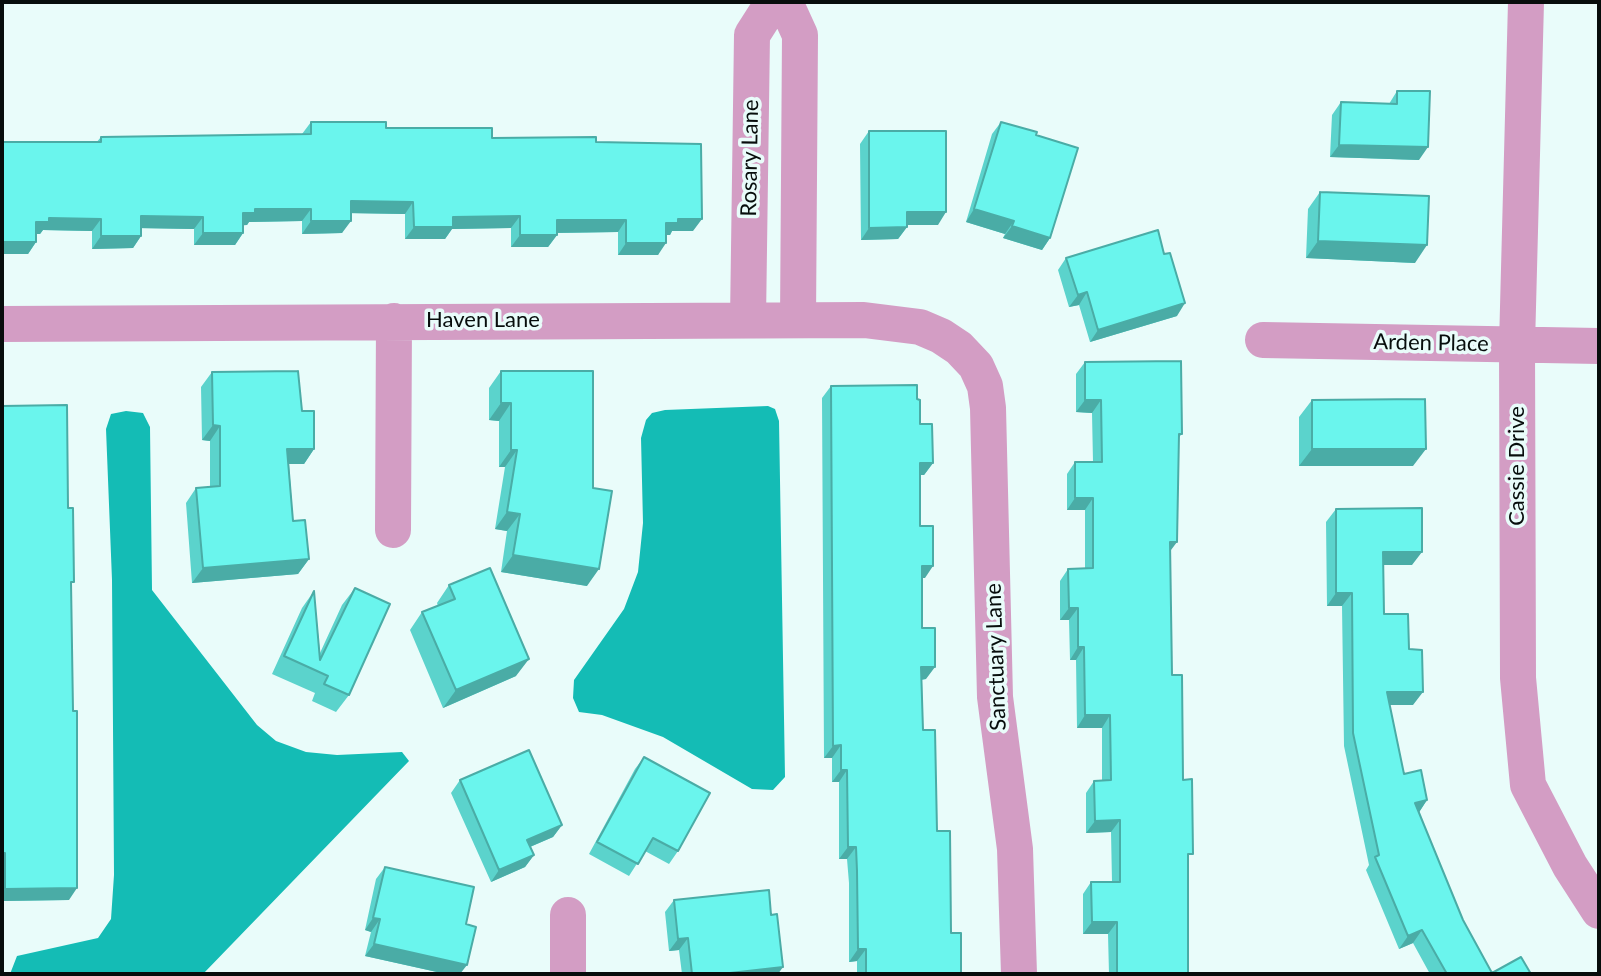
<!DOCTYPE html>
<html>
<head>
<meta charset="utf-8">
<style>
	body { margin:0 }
	#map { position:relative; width:1601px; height:976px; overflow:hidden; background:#e9fcfa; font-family:Lato,sans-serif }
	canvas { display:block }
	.frame { position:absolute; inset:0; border:4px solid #070d0c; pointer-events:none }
</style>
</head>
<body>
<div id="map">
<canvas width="1601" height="976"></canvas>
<div class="frame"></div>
</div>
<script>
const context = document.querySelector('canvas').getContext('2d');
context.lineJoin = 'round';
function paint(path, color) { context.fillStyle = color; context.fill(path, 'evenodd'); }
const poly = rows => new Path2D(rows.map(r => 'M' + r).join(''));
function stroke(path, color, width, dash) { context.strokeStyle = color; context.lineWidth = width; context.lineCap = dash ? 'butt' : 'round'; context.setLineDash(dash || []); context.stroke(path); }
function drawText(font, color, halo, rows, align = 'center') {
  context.font = font + ' Lato,sans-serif'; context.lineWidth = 7; context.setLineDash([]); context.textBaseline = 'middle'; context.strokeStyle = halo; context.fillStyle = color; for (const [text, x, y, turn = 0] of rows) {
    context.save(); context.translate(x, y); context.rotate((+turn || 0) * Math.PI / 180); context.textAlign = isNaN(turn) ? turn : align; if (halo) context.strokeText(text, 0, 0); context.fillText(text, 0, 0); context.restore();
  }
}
const water = poly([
	[768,406,775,409,779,421,785,777,773,790,752,789,663,737,602,715,579,712,573,698,574,680,624,609,638,572,643,523,641,438,646,420,652,413,665,410],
	[126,411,143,413,150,427,152,590,257,725,276,741,306,752,337,755,402,752,409,761,203,974,10,974,17,956,98,938,111,919,114,875,112,580,106,429,111,414]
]);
const minor = poly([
	[785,2,800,35,798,320],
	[1526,2,1517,345,1518,678,1528,785,1570,866,1599,911],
	[748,320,752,35,773,2],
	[2,324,864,320,920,327,941,336,959,348,976,366,985,386,988,408,995,697,1015,849,1019,974],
	[1263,340,1599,346],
	[393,530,394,321],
	[568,974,568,915]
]);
const wall = poly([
	[1397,91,1419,160,1330,157,1332,115,1341,102,1389,104],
	[311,122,492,138,596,142,693,231,672,231,670,235,666,235,658,255,618,255,618,232,557,233,557,235,548,247,511,247,511,228,452,229,445,239,405,239,405,214,351,213,342,233,302,234,302,221,249,222,247,225,243,225,243,233,235,245,194,245,194,229,141,228,141,236,133,248,92,249,92,231,43,230,40,234,36,234,36,242,28,254,2,254,101,137,302,134],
	[1001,122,1036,135,1050,238,1042,250,1003,238,1005,234,966,222,992,134],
	[869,131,938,225,907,225,907,227,898,239,861,240,860,144],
	[1320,192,1415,263,1306,258,1308,209],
	[1066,258,1177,316,1090,342,1079,305,1069,307,1058,270],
	[1085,362,1182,434,1179,437,1170,552,1172,675,1183,780,1188,860,1188,974,1109,974,1108,934,1083,934,1083,894,1091,882,1112,882,1111,832,1086,833,1086,793,1094,781,1102,781,1102,728,1077,728,1076,660,1070,660,1069,620,1060,620,1060,581,1068,569,1085,569,1085,510,1067,510,1067,474,1075,462,1093,462,1092,413,1076,412,1076,374],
	[501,371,587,586,501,572,507,531,495,529,505,467,499,467,499,421,489,420,489,388],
	[212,372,302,411,314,449,304,464,289,464,293,521,309,559,298,574,192,583,186,503,196,488,210,487,210,441,202,440,201,387],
	[831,386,917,399,920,424,933,463,924,475,920,475,920,526,925,578,922,578,922,628,926,679,922,680,923,730,951,933,960,974,857,974,857,961,849,962,849,883,847,859,839,859,839,782,832,782,832,758,824,758,822,398],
	[1312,400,1413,466,1299,466,1299,417],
	[2,406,68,508,71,586,69,900,2,901],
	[1599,440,1599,490,1598,490,1598,443],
	[1336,509,1412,565,1383,565,1384,614,1409,649,1413,705,1390,705,1404,774,1427,800,1419,812,1463,920,1492,973,1531,974,1430,974,1413,943,1399,949,1366,870,1369,865,1344,746,1342,606,1327,606,1326,522],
	[449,585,516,676,443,708,410,630,422,612,438,606,437,603],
	[355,588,349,695,336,712,312,701,315,693,272,674,302,608,314,591,320,653,342,605],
	[1599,655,1599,730,1598,727,1598,657],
	[644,757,678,851,669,864,645,851,629,876,589,854,635,769],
	[460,780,562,825,553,837,530,847,534,855,525,867,491,882,451,793],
	[385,867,466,924,460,974,446,974,365,956,371,932,365,930,376,879],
	[674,900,778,974,682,974,679,950,669,951,665,912]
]);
const shadedWall = poly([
	[1339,145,1428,147,1419,160,1330,157],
	[351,201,413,202,405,214,342,213],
	[255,209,311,209,302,221,249,222,247,225,235,226,243,213],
	[974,209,1014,221,1005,234,966,222],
	[907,212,946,212,938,225,898,225],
	[141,216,203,217,194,229,133,228],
	[520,216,511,228,452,229,445,239,405,239,414,227,453,217],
	[49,218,101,219,92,231,43,230,40,234,28,234,36,222],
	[678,219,702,219,693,231,672,231,670,235,658,235,666,223],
	[557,220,626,220,618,232,548,233],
	[311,221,351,221,342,233,302,234],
	[1012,226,1050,238,1042,250,1003,238],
	[907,227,898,239,861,240,869,228],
	[203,233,243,233,235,245,194,245],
	[520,235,557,235,548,247,511,247],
	[101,236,141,236,133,248,92,249],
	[1318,241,1427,245,1415,263,1306,258],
	[2,242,36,242,28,254,2,254],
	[626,243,666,243,658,255,618,255],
	[1087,292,1079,305,1069,307,1078,295],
	[1185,303,1177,316,1090,342,1098,330],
	[1085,400,1101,400,1092,413,1076,412],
	[501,403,511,403,499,421,489,420],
	[213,425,220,426,210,441,202,440],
	[287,449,314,449,304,464,277,464],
	[1312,449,1426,449,1413,466,1299,466],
	[511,450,517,450,505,467,499,467],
	[920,463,933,463,924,475,911,475],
	[1075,498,1093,498,1085,510,1067,510],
	[507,512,520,514,507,531,495,529],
	[1170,542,1177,542,1168,554],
	[1383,552,1422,552,1412,565,1373,565],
	[513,555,599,569,587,586,501,572],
	[309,559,298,574,192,583,203,568],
	[922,566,933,566,925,578,914,578],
	[1336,593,1352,593,1342,606,1327,606],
	[1069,608,1078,608,1069,620,1060,620],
	[1078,647,1084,647,1076,660,1070,660],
	[529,659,516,676,443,708,456,690],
	[921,667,935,667,926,679,913,680],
	[1387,692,1423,692,1413,705,1378,705],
	[1085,715,1110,715,1102,728,1077,728],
	[841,745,832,758,824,758,833,746],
	[841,770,847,770,839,782,832,782],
	[1427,800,1418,814,1415,803],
	[1120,820,1111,832,1086,833,1095,821],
	[562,825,553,837,518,852,527,840],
	[848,847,856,847,847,859,839,859],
	[534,855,525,867,491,882,499,870],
	[77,888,69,900,2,901,2,893,5,889],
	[373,918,380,919,371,932,365,930],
	[1092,922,1117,922,1108,934,1083,934],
	[1422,930,1413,943,1399,949,1408,936],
	[688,938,679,950,669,951,678,939],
	[374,944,467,965,460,974,446,974,365,956],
	[858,949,866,949,857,961,849,962],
	[783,967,778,974,721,974]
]);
const building = poly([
	[1397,91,1430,91,1428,147,1339,145,1341,102,1397,104,1397,91],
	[311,122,386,122,386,128,492,128,492,138,596,137,596,142,701,144,702,219,678,219,678,223,666,223,666,243,626,243,626,220,557,220,557,235,520,235,520,216,453,217,453,227,414,227,413,202,351,201,351,221,311,221,311,209,255,209,255,213,243,213,243,233,203,233,203,217,141,216,141,236,101,236,101,219,49,218,49,222,36,222,36,242,2,242,2,142,101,142,101,137,311,134,311,122],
	[1001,122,1037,132,1036,135,1078,148,1050,238,1012,226,1014,221,974,209,1001,122],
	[869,131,946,131,946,212,907,212,907,227,869,228,869,131],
	[1320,192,1429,196,1427,245,1318,241,1320,192],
	[1158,230,1164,254,1170,253,1185,303,1098,330,1087,292,1078,295,1066,258,1158,230],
	[1181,361,1182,434,1179,434,1177,542,1170,542,1172,675,1182,675,1183,780,1192,779,1193,854,1188,854,1188,974,1117,974,1117,922,1092,922,1091,882,1120,882,1120,820,1095,821,1094,781,1111,780,1110,715,1085,715,1084,647,1078,647,1078,608,1069,608,1068,569,1093,568,1093,498,1075,498,1075,462,1102,462,1101,400,1085,400,1085,362,1181,361],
	[298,371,302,411,314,411,314,449,287,449,293,521,305,520,309,559,203,568,196,488,220,486,220,426,213,425,212,372,298,371],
	[501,371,593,371,593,488,612,491,599,569,513,555,520,514,507,512,517,450,511,450,511,403,501,403,501,371],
	[917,385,917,399,920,400,920,424,932,424,933,463,920,463,920,526,933,526,933,566,922,566,922,628,935,628,935,667,921,667,923,730,935,730,937,831,950,831,951,933,961,933,961,973,866,974,866,949,858,949,857,871,856,847,848,847,847,770,841,770,841,745,833,746,831,386,917,385],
	[1425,399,1426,449,1312,449,1312,400,1425,399],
	[67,405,68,508,73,508,74,582,71,582,73,711,77,711,77,888,5,889,5,853,2,853,2,406,67,405],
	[1422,508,1422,552,1383,552,1384,614,1408,614,1409,649,1422,650,1423,692,1387,692,1404,774,1421,770,1427,800,1415,803,1463,920,1492,973,1521,957,1531,974,1447,974,1422,930,1408,936,1375,857,1379,855,1353,733,1352,593,1336,593,1336,509,1422,508],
	[490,568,529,659,456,690,422,612,455,599,449,585,490,568],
	[355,588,390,604,349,695,324,684,328,676,284,656,314,591,320,660,355,588],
	[529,750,562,825,527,840,534,855,499,870,460,780,529,750],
	[644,757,710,793,678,851,653,838,638,864,597,842,644,757],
	[385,867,474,887,466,924,476,927,467,965,374,944,380,919,373,918,385,867],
	[769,890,771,915,777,914,783,967,721,974,692,974,688,938,678,939,674,900,769,890]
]);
const streetNames = [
	["Rosary Lane",750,158,-89],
	["Haven Lane",483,320],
	["Arden Place",1431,343,1],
	["Cassie Drive",1517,466,-90],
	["Sanctuary Lane",996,657,-92]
];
paint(water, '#14bcb5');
stroke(minor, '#d39dc4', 36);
paint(wall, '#5bd3cc');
paint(shadedWall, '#4aaca6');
paint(building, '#6af5ed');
stroke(building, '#4aaca6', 2);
drawText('22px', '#070d0c', '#e9fcfa', streetNames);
</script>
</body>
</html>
